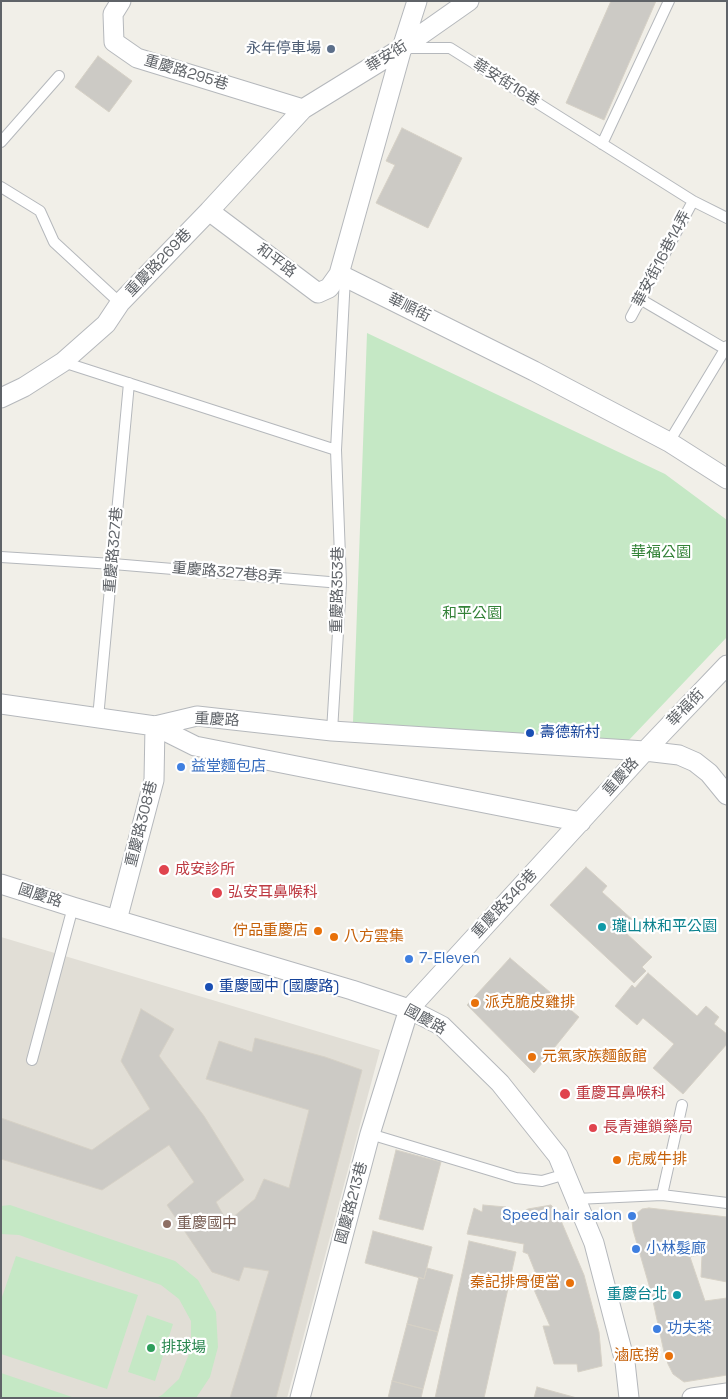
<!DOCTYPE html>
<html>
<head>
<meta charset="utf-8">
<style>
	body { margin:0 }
	#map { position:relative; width:728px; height:1399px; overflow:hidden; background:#f1efe8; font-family:"Space Grotesk",sans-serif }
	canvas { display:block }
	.frame { position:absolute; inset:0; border:2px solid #5f6368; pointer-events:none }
</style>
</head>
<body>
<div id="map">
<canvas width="728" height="1399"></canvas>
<div class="frame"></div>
</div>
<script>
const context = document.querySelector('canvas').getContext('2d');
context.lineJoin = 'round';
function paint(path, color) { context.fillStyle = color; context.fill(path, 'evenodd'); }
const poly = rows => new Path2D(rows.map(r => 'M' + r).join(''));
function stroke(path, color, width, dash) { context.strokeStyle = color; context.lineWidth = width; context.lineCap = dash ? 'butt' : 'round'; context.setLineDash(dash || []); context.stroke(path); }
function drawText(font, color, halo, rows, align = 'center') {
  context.font = font + ' "Space Grotesk","Noto Sans TC",sans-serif'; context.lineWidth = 4.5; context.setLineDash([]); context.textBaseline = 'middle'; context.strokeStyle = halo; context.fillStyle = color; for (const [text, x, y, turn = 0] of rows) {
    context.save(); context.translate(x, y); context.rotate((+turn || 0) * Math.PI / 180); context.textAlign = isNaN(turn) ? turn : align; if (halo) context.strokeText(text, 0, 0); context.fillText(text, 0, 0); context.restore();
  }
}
const education = poly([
	[1,937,380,1050,287,1398,1,1398]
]);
const green = poly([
	[367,333,665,474,727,520,727,637,628,741,353,722],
	[10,1205,175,1261,198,1280,216,1312,218,1347,210,1377,196,1398,156,1398,162,1395,179,1379,191,1349,191,1321,179,1299,161,1285,19,1235,1,1234,1,1206],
	[16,1256,138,1295,107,1389,1,1354,1,1300],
	[147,1315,173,1324,155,1381,128,1372],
	[1,1373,75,1398,1,1398]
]);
const building = poly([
	[611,1,656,1,604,120,566,103,611,1],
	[98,56,132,81,109,112,75,87,98,56],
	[402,128,462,158,428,228,376,203,395,165,386,161,402,128],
	[586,867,607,886,602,892,635,922,626,933,652,957,642,967,646,971,634,983,550,905,586,867],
	[510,958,579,1017,534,1073,467,1005,510,958],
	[648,973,697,1016,706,1006,719,1017,714,1024,727,1034,727,1044,683,1094,653,1068,674,1044,643,1018,637,1025,615,1006,632,985,635,988,648,973],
	[141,1009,174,1029,159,1056,204,1116,244,1180,216,1202,227,1222,255,1199,264,1179,289,1188,309,1110,206,1079,219,1041,252,1052,255,1038,325,1057,362,1070,276,1398,230,1398,269,1271,244,1267,239,1281,212,1272,167,1205,194,1182,169,1145,102,1190,1,1159,1,1118,92,1150,150,1109,121,1061,141,1009],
	[396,1150,441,1162,423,1230,379,1219,396,1150],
	[483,1205,506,1207,505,1212,516,1215,528,1209,551,1205,559,1216,584,1275,599,1332,602,1366,578,1372,577,1364,554,1364,543,1326,550,1326,528,1276,536,1274,528,1254,523,1252,524,1244,467,1234,474,1208,482,1212,483,1205],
	[649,1208,727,1217,727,1282,701,1277,702,1254,690,1257,705,1301,727,1298,727,1375,684,1382,673,1374,668,1364,664,1352,651,1292,633,1230,632,1221,636,1214,642,1209,649,1208],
	[373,1231,432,1247,424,1279,365,1263,373,1231],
	[469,1241,516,1252,484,1398,435,1398,469,1241],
	[427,1268,453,1275,438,1332,407,1324,419,1277,424,1279,427,1268],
	[407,1324,438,1332,423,1389,392,1381,407,1324],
	[392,1381,423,1389,421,1398,388,1398,392,1381],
	[537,1387,577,1398,534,1398,537,1387]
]);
const lane = poly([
	[406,48,450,48,693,201,727,218],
	[1,142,59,76],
	[602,144,669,1],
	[1,187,40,211,54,242,120,303],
	[640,299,727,350],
	[631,317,693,201],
	[63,362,336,450],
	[669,442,727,346],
	[1,557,113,564,341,583],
	[98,718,129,383],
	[332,731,341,583,336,450,345,277],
	[32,1060,73,907],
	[370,1134,516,1178,542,1181,566,1174],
	[662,1195,682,1105],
	[576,1199,662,1195,727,1203]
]);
const street = poly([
	[121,1,113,14,114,42,137,58,303,109],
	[209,211,318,293,329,288,339,274,402,48,417,1],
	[339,274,534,371,669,442,727,479],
	[1,398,24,387,63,362,106,324,120,303,209,211,303,109,402,48,469,1],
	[1,704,155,726,195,746,581,822],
	[155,726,197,716,332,731,645,751,679,755,695,762,709,773,727,795],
	[1,884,73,907,352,990,409,1009,442,1026,500,1083,558,1156,594,1243,625,1362,629,1398],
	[117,920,154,780,155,726],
	[300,1398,370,1134,409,1009,645,751,727,665],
	[692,1398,727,1393]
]);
const markers = [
	[331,49,5,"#5c6f8a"],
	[530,733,5,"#1a4fb4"],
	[181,767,5,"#3f7fe0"],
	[164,870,6,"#e0444e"],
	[217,893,6,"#e0444e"],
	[602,927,5,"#0f9aa8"],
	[318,931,5,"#e8710a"],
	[334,937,5,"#e8710a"],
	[409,959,5,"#3f7fe0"],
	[209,987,5,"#1a4fb4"],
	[475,1003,5,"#e8710a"],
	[532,1057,5,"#e8710a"],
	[565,1094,6,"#e0444e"],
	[593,1128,5,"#e0444e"],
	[617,1160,5,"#e8710a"],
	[632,1216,5,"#3f7fe0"],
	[167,1224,5,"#8d6e63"],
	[636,1249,5,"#3f7fe0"],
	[570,1283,5,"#e8710a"],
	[677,1295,5,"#0f9aa8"],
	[657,1329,5,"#3f7fe0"],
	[151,1348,5,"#2e9e5b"],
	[669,1356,5,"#e8710a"]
];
const serviceNames = [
	["永年停車場",321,49]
];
const streetNames = [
	["華安街",387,57,-32],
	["重慶路295巷",186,73,17],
	["華安街16巷",506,83,32],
	["華安街16巷14弄",662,259,-62],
	["和平路",276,261,37],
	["重慶路269巷",159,263,-46],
	["華順街",409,308,26],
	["重慶路327巷",114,550,-85],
	["重慶路327巷8弄",227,573,5],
	["重慶路353巷",338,590,-89],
	["華福街",686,708,-46],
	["重慶路",217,720,3],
	["重慶路",621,777,-48],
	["重慶路308巷",142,824,-76],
	["國慶路",40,896,18],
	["重慶路346巷",505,904,-47],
	["國慶路",425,1020,29],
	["國慶路213巷",352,1203,-75]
];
const parkNames = [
	["華福公園",661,553],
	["和平公園",472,614]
];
const transitNames = [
	["壽德新村",540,733],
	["重慶國中 (國慶路)",219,987]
];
const shopNames = [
	["益堂麵包店",191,767],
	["7-Eleven",419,959],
	["Speed hair salon",622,1216,"right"],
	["小林髮廊",646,1249],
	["功夫茶",667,1329]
];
const healthNames = [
	["成安診所",175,870],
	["弘安耳鼻喉科",228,893],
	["重慶耳鼻喉科",576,1094],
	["長青連鎖藥局",603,1128]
];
const cultureNames = [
	["瓏山林和平公園",612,927],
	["重慶台北",667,1295,"right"]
];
const foodNames = [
	["佇品重慶店",308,931,"right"],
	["八方雲集",344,937],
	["派克脆皮雞排",485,1003],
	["元氣家族麵飯館",542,1057],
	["虎威牛排",627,1160],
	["秦記排骨便當",560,1283,"right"],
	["滷底撈",659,1356,"right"]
];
const educationNames = [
	["重慶國中",177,1224]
];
const leisureNames = [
	["排球場",161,1348]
];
paint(education, '#e1ded6');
paint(green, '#c5e8c5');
paint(building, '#cccac5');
stroke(building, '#d6d1c6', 1);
stroke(lane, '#b5b8bc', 12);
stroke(street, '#b5b8bc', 21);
stroke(lane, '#fff', 10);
stroke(street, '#fff', 19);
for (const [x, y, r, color] of markers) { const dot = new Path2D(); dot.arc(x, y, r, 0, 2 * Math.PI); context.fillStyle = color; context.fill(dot); stroke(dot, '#fff', 2); }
drawText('15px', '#4e5e75', '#fff', serviceNames, 'right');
drawText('15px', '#5f6368', '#fff', streetNames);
drawText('15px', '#348238', '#fff', parkNames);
drawText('15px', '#164399', '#fff', transitNames, 'left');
drawText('15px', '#366cbe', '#fff', shopNames, 'left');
drawText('15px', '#be3a42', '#fff', healthNames, 'left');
drawText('15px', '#0d838f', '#fff', cultureNames, 'left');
drawText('15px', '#c56008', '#fff', foodNames, 'left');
drawText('15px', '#785e54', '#fff', educationNames, 'left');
drawText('15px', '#27864d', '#fff', leisureNames, 'left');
</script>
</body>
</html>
